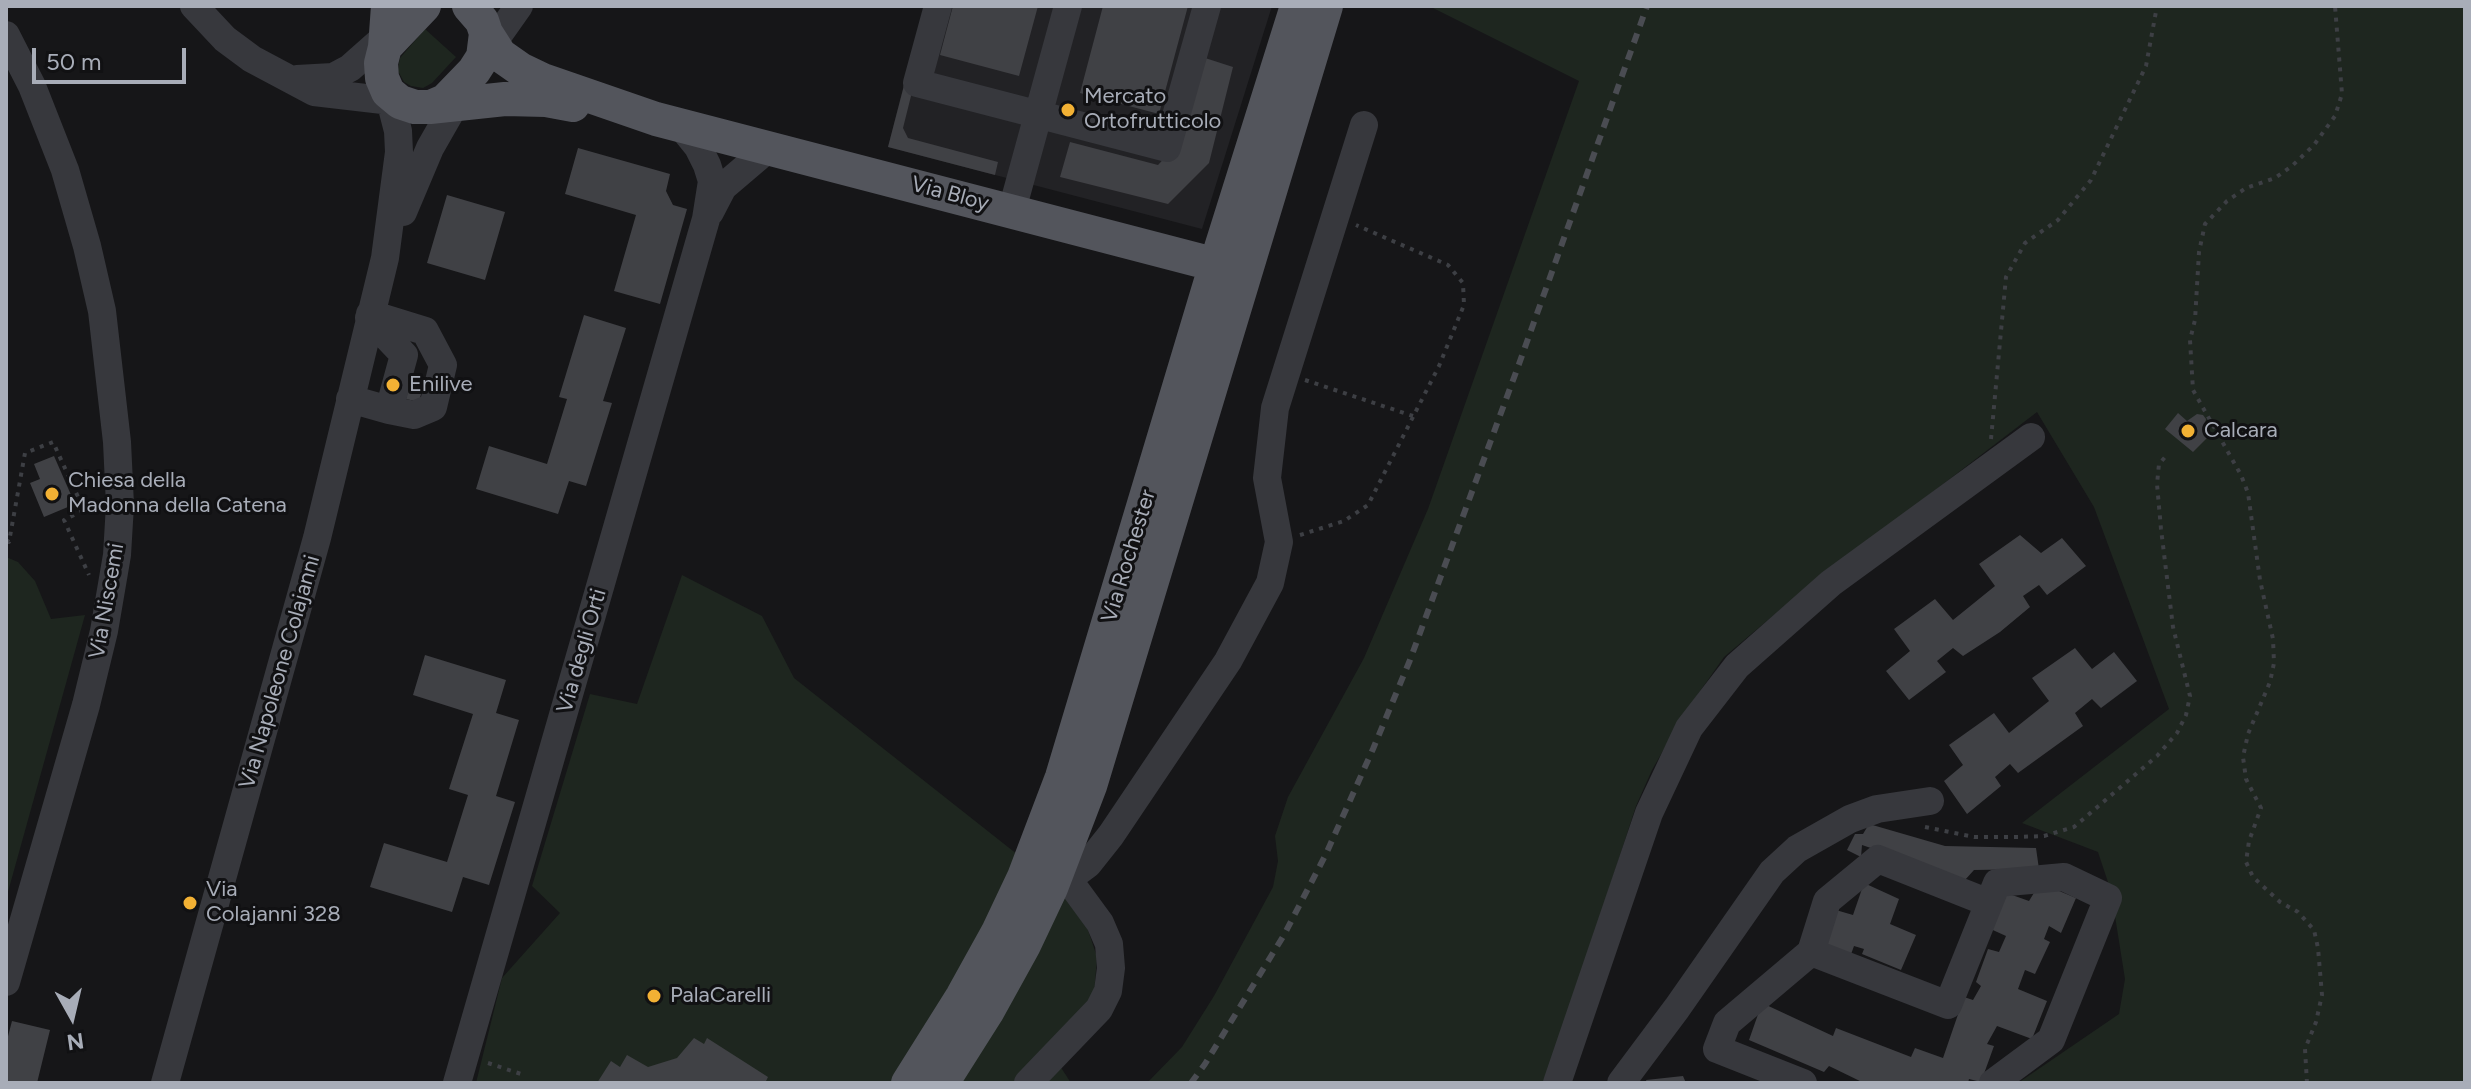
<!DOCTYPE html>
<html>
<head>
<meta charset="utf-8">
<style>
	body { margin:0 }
	#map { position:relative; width:2471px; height:1089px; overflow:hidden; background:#161618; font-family:Figtree,sans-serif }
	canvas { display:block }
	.frame { position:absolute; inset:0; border:8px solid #a8adb8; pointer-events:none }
	.north { position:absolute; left:32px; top:977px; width:80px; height:80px; -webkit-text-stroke:6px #111113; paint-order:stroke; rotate:172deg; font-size:22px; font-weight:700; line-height:32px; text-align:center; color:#a8adb8 }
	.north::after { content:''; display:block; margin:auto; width:28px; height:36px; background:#a8adb8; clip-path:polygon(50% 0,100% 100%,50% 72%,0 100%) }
	.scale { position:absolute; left:32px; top:48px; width:154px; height:36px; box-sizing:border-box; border:4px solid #a8adb8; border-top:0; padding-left:10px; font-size:24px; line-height:28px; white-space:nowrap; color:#a8adb8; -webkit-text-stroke:6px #111113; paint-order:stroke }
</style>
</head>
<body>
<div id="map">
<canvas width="2471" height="1089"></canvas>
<div class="frame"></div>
<div class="north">N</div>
<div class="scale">50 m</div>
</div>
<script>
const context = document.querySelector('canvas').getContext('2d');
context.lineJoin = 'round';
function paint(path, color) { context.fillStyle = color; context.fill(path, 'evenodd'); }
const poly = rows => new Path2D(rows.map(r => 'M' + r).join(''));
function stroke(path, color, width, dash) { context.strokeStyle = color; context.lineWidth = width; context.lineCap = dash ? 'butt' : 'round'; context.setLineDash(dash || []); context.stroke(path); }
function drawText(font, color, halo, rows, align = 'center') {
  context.font = font + ' Figtree,sans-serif'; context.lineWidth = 6; context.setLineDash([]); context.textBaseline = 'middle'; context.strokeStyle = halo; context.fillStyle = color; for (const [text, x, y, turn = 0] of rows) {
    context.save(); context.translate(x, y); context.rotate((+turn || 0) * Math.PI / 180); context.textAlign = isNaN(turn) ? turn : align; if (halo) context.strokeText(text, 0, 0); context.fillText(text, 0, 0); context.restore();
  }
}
const built = poly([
	[924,6,1272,6,1202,229,888,147]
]);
const green = poly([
	[1429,6,2465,6,2465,1083,2018,1083,2119,1014,2125,979,2111,891,2098,852,2022,823,2169,709,2094,507,2037,412,1787,604,1724,657,1684,714,1652,770,1636,806,1546,1083,1147,1083,1182,1047,1214,996,1273,887,1278,861,1275,836,1288,797,1364,658,1428,509,1579,81],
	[425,29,456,57,432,83,423,88,411,86,404,82,398,71,399,63,400,58],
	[6,557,18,562,35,581,51,619,85,615,6,899],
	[682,575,762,616,794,678,1070,896,1085,921,1097,957,1094,995,1049,1049,1071,1083,476,1083,502,978,560,913,532,886,590,694,637,704]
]);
const building = poly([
	[953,6,1038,6,1019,76,940,55],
	[1103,6,1188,6,1159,114,1080,93],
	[1202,57,1233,67,1209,163,1168,204,1060,177,1070,142,1158,165,1178,144],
	[907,74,916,76,903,128,908,138,998,162,995,175,888,147],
	[578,148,670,174,666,191,673,205,687,209,660,304,614,291,636,215,565,194],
	[447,195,505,212,485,280,427,263],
	[584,315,626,328,603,401,612,403,586,486,569,481,558,514,476,489,489,446,547,464,567,399,559,397],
	[412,375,425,378,419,402,406,399],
	[2178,413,2187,421,2197,414,2203,415,2206,419,2204,429,2211,434,2193,452,2165,429],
	[54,456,75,504,44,517,30,483,40,479,34,464],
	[2020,535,2041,553,2062,538,2086,566,2047,595,2039,585,2023,596,2030,607,2000,632,1963,656,1953,648,1937,661,1946,672,1909,700,1886,671,1910,651,1894,629,1935,599,1953,620,1995,586,1979,564],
	[2075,648,2092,669,2114,652,2137,681,2101,708,2092,699,2075,713,2083,726,2018,773,2010,764,1995,777,2001,786,1967,814,1944,781,1963,765,1949,745,1994,713,2009,733,2049,701,2032,678],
	[425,655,506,680,496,713,519,720,496,796,515,802,489,885,463,877,452,912,370,887,384,843,447,862,468,795,449,789,473,714,413,695],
	[1869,824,1945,846,2036,848,2039,869,1974,870,1965,880,1862,845,1861,857,1847,850,1855,834,1863,834],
	[1864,883,1899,899,1890,924,1916,935,1901,970,1862,954,1864,949,1854,946,1850,957,1818,941,1829,908,1853,915],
	[2040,883,2076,898,2061,933,2049,926,2044,939,2050,942,2035,974,2025,970,2018,989,2047,1001,2032,1039,1997,1026,1987,1044,1994,1046,1981,1082,1969,1079,1968,1083,1864,1083,1829,1066,1824,1072,1749,1040,1762,1003,1833,1036,1836,1028,1911,1057,1915,1048,1943,1058,1964,997,1973,1000,1981,986,1976,982,1988,949,1999,952,2006,936,1984,926,1998,890,2029,901],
	[12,1021,50,1030,37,1083,6,1083,6,1044],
	[694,1038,704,1044,707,1038,768,1077,765,1083,597,1083,611,1061,620,1067,627,1055,648,1067,677,1058],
	[1683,1076,1686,1083,1647,1083,1646,1080]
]);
const path = poly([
	[1305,380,1413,416],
	[1991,439,2006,277,2025,243,2058,220,2091,180,2146,66,2157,6],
	[1300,535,1344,521,1368,505,1439,366,1464,305,1463,283,1448,265,1356,225],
	[6,540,9,542,25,453,53,442,84,510,64,520,89,575],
	[1925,827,1974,837,2018,837,2044,836,2074,827,2157,756,2177,733,2186,715,2190,696,2173,627,2161,529,2157,484,2159,464,2167,455],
	[488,1063,524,1075],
	[2307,1083,2305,1049,2316,1022,2322,995,2318,948,2314,930,2298,912,2280,902,2253,877,2246,862,2249,841,2261,808,2246,779,2243,757,2248,734,2270,682,2274,663,2273,639,2260,580,2248,493,2241,475,2193,390,2190,340,2195,320,2199,252,2205,224,2227,201,2246,188,2275,178,2292,166,2314,145,2335,116,2342,94,2335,6]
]);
const minor = poly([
	[194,6,225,39,252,59,314,92,400,102],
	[938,6,917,83,1167,148,1207,6],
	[6,35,32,86,65,170,87,246,102,311,117,442,120,505,117,555,104,631,86,705,6,982],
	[483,57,519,6],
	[297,79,333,77,350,68,394,29],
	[1012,210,1068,6],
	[403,212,430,148,462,92],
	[710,212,723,187,770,147],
	[370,314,425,331,443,365,433,407,414,415,389,410],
	[350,399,389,410,404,355,369,318],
	[1068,879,1088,864,1111,835,1228,661,1270,583,1279,542,1267,478,1275,408,1364,125],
	[1811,952,1948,1005,1997,883,2064,877,2108,898,2051,1040,1993,1083],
	[165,1083,317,538,385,258,399,152,398,131,388,92],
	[457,1083,706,219,712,181,707,165,698,147,681,126],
	[1028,1083,1099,1009,1108,991,1111,968,1109,944,1100,923,1059,867],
	[1557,1083,1649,813,1689,728,1737,666,1831,583,2031,437],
	[1621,1083,1677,1008,1772,872,1797,849,1850,819,1877,809,1930,801],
	[1803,1083,1717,1049,1727,1023,1811,952,1827,901,1878,859,1989,903]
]);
const major = poly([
	[388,6,385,47,381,63,382,78,388,92,400,102,415,107,430,107,505,99,546,100,573,105],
	[486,33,500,55,520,69,543,80,656,119,1236,270],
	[385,47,424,6],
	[431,107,445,101,474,71,483,57,486,33,482,21,469,6],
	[908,1083,962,997,998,932,1024,877,1062,777,1216,264,1297,6],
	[942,1083,987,1012,1024,945,1051,888,1090,786,1326,6]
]);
const rail = poly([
	[1191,1083,1205,1064,1284,935,1326,854,1373,749,1410,660,1519,364,1647,6]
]);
const markers = [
	[1068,110,8,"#f2b134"],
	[393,385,8,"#f2b134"],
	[2188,431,8,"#f2b134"],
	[52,494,8,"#f2b134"],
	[190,903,8,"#f2b134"],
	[654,996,8,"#f2b134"]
];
const poiNames = [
	["Mercato",1084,97],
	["Ortofrutticolo",1084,122],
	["Enilive",409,385],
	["Calcara",2204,431],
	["Chiesa della",68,481],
	["Madonna della Catena",68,506],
	["Via",206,890],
	["Colajanni 328",206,915],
	["PalaCarelli",670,996]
];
const streetNames = [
	["Via Bloy",950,194,15],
	["Via Rochester",1129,556,-73],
	["Via Niscemi",107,601,-80],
	["Via degli Orti",582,651,-74],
	["Via Napoleone Colajanni",280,672,-74]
];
paint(built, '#222225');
paint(green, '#1e261f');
paint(building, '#404145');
stroke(path, '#3d3f44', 4, [4, 6]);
stroke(minor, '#37383d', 28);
stroke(major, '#53555c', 34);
stroke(rail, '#4a4c52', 6, [10, 8]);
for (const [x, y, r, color] of markers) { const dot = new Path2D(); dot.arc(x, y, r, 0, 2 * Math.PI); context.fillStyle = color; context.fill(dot); stroke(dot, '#111113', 3); }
drawText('22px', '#a8adb8', '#111113', poiNames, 'left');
drawText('22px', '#a8adb8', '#111113', streetNames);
</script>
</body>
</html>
